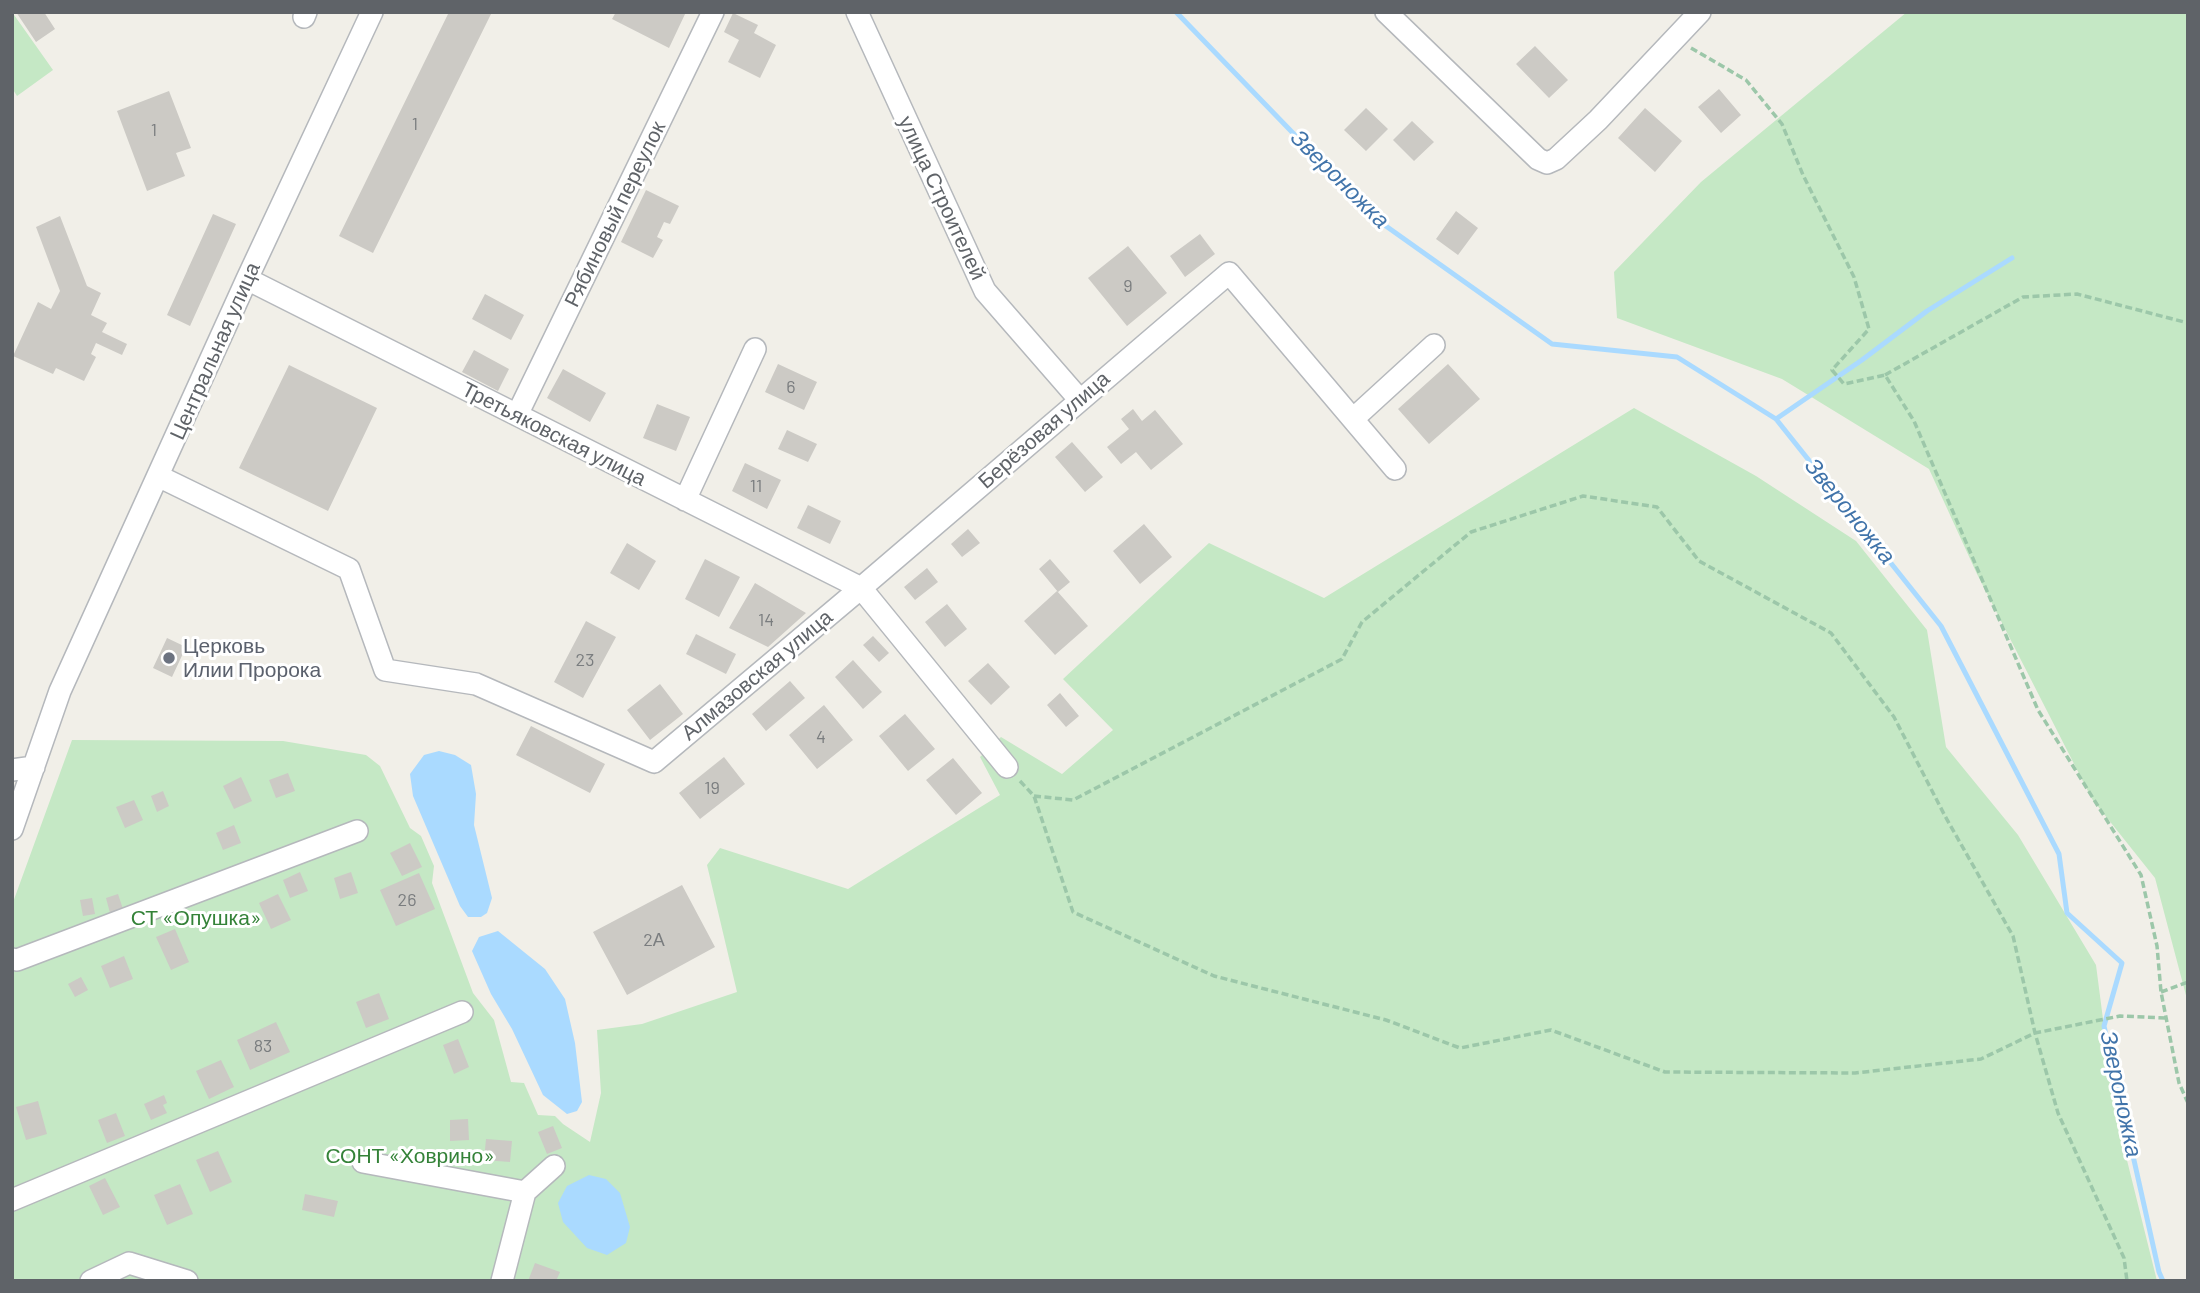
<!DOCTYPE html>
<html>
<head>
<meta charset="utf-8">
<style>
	body { margin:0 }
	#map { position:relative; width:2200px; height:1293px; overflow:hidden; background:#f1efe8; font-family:Barlow,sans-serif }
	canvas { display:block }
	.frame { position:absolute; inset:0; border:14px solid #5f6368; pointer-events:none }
</style>
</head>
<body>
<div id="map">
<canvas width="2200" height="1293"></canvas>
<div class="frame"></div>
</div>
<script>
const context = document.querySelector('canvas').getContext('2d');
context.lineJoin = 'round';
function paint(path, color) { context.fillStyle = color; context.fill(path, 'evenodd'); }
const poly = rows => new Path2D(rows.map(r => 'M' + r).join(''));
function stroke(path, color, width, dash) { context.strokeStyle = color; context.lineWidth = width; context.lineCap = dash ? 'butt' : 'round'; context.setLineDash(dash || []); context.stroke(path); }
function drawText(font, color, halo, rows, align = 'center') {
  context.font = font + ' Barlow,sans-serif'; context.lineWidth = 6; context.setLineDash([]); context.textBaseline = 'middle'; context.strokeStyle = halo; context.fillStyle = color; for (const [text, x, y, turn = 0] of rows) {
    context.save(); context.translate(x, y); context.rotate((+turn || 0) * Math.PI / 180); context.textAlign = isNaN(turn) ? turn : align; if (halo) context.strokeText(text, 0, 0); context.fillText(text, 0, 0); context.restore();
  }
}
const green = poly([
	[12,12,53,70,17,96,12,88],
	[1907,12,2188,12,2188,1003,2155,878,2092,799,1977,574,1929,469,1782,379,1617,318,1614,272,1701,182],
	[1634,408,1756,476,1856,541,1927,630,1946,747,2018,835,2096,965,2115,1112,2157,1281,12,1281,12,905,72,740,283,741,366,755,380,766,410,828,421,836,434,866,432,883,473,993,494,1020,511,1082,524,1083,538,1115,555,1116,563,1124,590,1142,601,1093,597,1030,642,1024,737,992,707,865,720,848,848,889,1000,795,980,757,1001,737,1062,774,1113,730,1063,679,1209,543,1324,598]
]);
const water = poly([
	[439,751,455,755,471,765,476,794,474,825,492,898,487,913,481,917,468,917,460,906,413,796,410,774,424,755],
	[498,931,545,969,565,999,575,1043,582,1102,577,1111,567,1114,543,1095,512,1029,491,994,472,951,479,937],
	[589,1175,606,1179,620,1193,630,1227,626,1243,607,1255,587,1248,563,1222,558,1203,567,1186]
]);
const stream = poly([
	[1176,12,1376,219,1552,344,1677,357,1776,419,1941,626,2059,854,2067,913,2122,963,2104,1026,2159,1272,2163,1281],
	[1776,419,1862,360,1927,311,2012,258]
]);
const building = poly([
	[16,12,44,12,55,29,36,42],
	[449,12,492,12,373,253,339,236],
	[616,12,686,12,669,48,612,19],
	[733,13,758,25,754,33,776,45,760,78,728,62,739,40,724,32],
	[1535,46,1568,80,1549,98,1516,64],
	[1719,89,1741,115,1721,133,1698,107],
	[169,91,191,148,176,153,185,176,147,191,117,111],
	[1366,108,1388,129,1366,151,1344,130],
	[1645,108,1682,141,1655,172,1618,138],
	[1412,121,1434,142,1414,161,1393,140],
	[646,190,679,206,670,224,664,222,657,237,663,240,653,258,621,242],
	[1456,211,1478,228,1458,255,1436,239],
	[213,214,236,224,190,326,167,315],
	[60,216,87,286,101,293,91,315,107,323,102,332,127,344,122,355,96,343,91,354,96,357,84,381,56,368,53,374,13,356,38,302,51,309,60,291,36,227],
	[1200,234,1215,254,1185,277,1170,256],
	[1128,246,1167,293,1127,326,1088,278],
	[485,294,524,315,511,340,472,319],
	[474,350,509,369,498,391,462,372],
	[778,364,817,382,804,410,765,392],
	[1448,364,1480,399,1429,444,1398,409],
	[289,365,377,408,328,511,239,468],
	[563,369,606,393,590,422,547,398],
	[657,404,690,417,676,451,643,438],
	[1133,409,1142,421,1155,410,1183,444,1151,470,1136,452,1121,464,1107,447,1129,429,1121,419],
	[787,430,817,444,808,462,778,449],
	[1072,442,1103,477,1085,492,1055,457],
	[745,463,781,480,767,509,732,491],
	[808,505,841,521,830,544,797,528],
	[1144,524,1172,557,1140,584,1113,551],
	[968,529,980,543,962,557,951,544],
	[627,543,656,561,639,590,610,573],
	[705,559,740,577,719,617,685,599],
	[1050,559,1070,582,1058,592,1039,569],
	[927,568,938,582,915,600,904,587],
	[755,583,806,613,768,647,729,628],
	[1057,591,1088,626,1055,655,1024,621],
	[947,604,967,629,945,647,925,622],
	[586,621,616,637,583,698,554,682],
	[696,634,736,654,726,674,686,654],
	[873,636,889,653,879,662,863,645],
	[167,638,186,647,172,677,153,668],
	[853,660,882,692,863,709,835,677],
	[988,663,1010,687,991,705,968,681],
	[790,681,805,698,766,731,752,714],
	[660,684,683,714,650,740,627,710],
	[1060,693,1079,716,1066,727,1047,705],
	[824,705,853,740,817,769,789,735],
	[905,714,935,749,908,771,879,736],
	[531,726,605,764,590,793,516,755],
	[724,757,745,784,700,819,679,793],
	[953,758,982,793,956,815,926,780],
	[288,773,295,791,276,798,269,780],
	[241,777,252,801,234,809,223,786],
	[163,791,169,806,157,812,151,796],
	[134,800,143,820,125,828,116,807],
	[234,825,241,843,223,850,216,833],
	[410,843,422,867,402,876,390,853],
	[300,872,308,891,290,898,283,880],
	[351,872,358,893,340,899,334,878],
	[419,873,435,909,396,926,380,890],
	[682,885,715,947,627,995,593,932],
	[118,894,123,909,110,913,106,898],
	[278,894,291,920,271,929,259,903],
	[92,898,95,914,83,916,80,900],
	[175,929,189,962,171,970,156,937],
	[124,956,133,979,110,988,101,966],
	[81,977,88,990,75,997,68,984],
	[379,993,389,1019,366,1028,356,1002],
	[276,1022,290,1052,250,1070,237,1040],
	[458,1039,469,1067,454,1074,443,1045],
	[221,1060,234,1087,209,1099,196,1071],
	[164,1095,167,1103,163,1105,167,1113,151,1120,144,1104],
	[38,1101,47,1134,26,1140,16,1107],
	[116,1113,125,1136,107,1143,98,1120],
	[468,1119,469,1140,450,1141,450,1120],
	[553,1126,562,1148,547,1154,538,1132],
	[486,1139,512,1141,510,1162,484,1160],
	[218,1151,232,1182,210,1192,196,1160],
	[105,1178,120,1207,103,1215,89,1186],
	[180,1184,193,1214,167,1225,154,1195],
	[305,1194,338,1201,334,1217,302,1210],
	[535,1263,560,1272,556,1281,528,1281]
]);
const path = poly([
	[1691,48,1746,80,1782,124,1803,175,1854,277,1869,329,1832,370,1844,384,1885,375,1914,421,2038,710,2141,875,2157,946,2161,992,2179,1083,2188,1103],
	[1885,375,2023,297,2077,294,2188,323],
	[1020,781,1034,796,1073,912,1214,976,1386,1020,1460,1048,1551,1030,1665,1072,1855,1073,1981,1059,2035,1033,2120,1016,2166,1018],
	[1034,796,1073,800,1342,659,1362,622,1471,532,1583,496,1657,507,1699,561,1831,633,1894,717,1945,816,2013,936,2035,1033,2058,1113,2124,1258,2127,1281],
	[2161,992,2188,982]
]);
const minor = poly([
	[857,12,985,291,1079,399],
	[1386,12,1538,159,1547,163,1556,159,1598,120,1700,12],
	[304,17,306,12],
	[247,279,861,588,1007,767],
	[517,415,713,12],
	[1353,419,1434,345],
	[158,476,349,569,385,670,476,684,654,762,861,588,1229,273,1395,469],
	[685,500,755,349],
	[12,770,34,767],
	[12,829,60,691,247,279,372,12],
	[12,959,17,960,357,831],
	[363,1162,525,1192],
	[12,1200,462,1012],
	[91,1281,129,1263,187,1281],
	[502,1281,525,1192,554,1166]
]);
const markers = [
	[169,658,7,"#6b7280"]
];
const numberNames = [
	["1",415,124],
	["1",154,130],
	["9",1128,286],
	["6",791,387],
	["11",756,486],
	["14",766,620],
	["23",585,660],
	["4",821,737],
	["19",712,788],
	["26",407,900],
	["2А",654,940],
	["83",263,1046]
];
const streetNames = [
	["улица Строителей",942,198,65],
	["Рябиновый переулок",615,214,-64],
	["Центральная улица",215,351,-66],
	["Берёзовая улица",1044,430,-41],
	["Третьяковская улица",554,434,27],
	["Алмазовская улица",757,675,-40]
];
const worshipNames = [
	["Церковь",183,646],
	["Илии Пророка",183,670]
];
const parkNames = [
	["СТ «Опушка»",196,918],
	["СОНТ «Ховрино»",410,1156]
];
const waterNames = [
	["Звероножка",1340,179,45],
	["Звероножка",1850,511,51],
	["Звероножка",2121,1094,78]
];
paint(green, '#c5e8c5');
paint(water, '#aadaff');
stroke(stream, '#aadaff', 5);
paint(building, '#cccac5');
stroke(minor, '#b5b8bc', 24);
stroke(path, '#9cc7a9', 3.5, [7, 3.5]);
stroke(minor, '#fff', 21);
for (const [x, y, r, color] of markers) { const dot = new Path2D(); dot.arc(x, y, r, 0, 2 * Math.PI); context.fillStyle = color; context.fill(dot); stroke(dot, '#fff', 2.5); }
drawText('18px', '#7a7d7f', null, numberNames);
drawText('21px', '#5f6368', '#fff', streetNames);
drawText('21px', '#5b616d', '#fff', worshipNames, 'left');
drawText('21px', '#348238', '#fff', parkNames);
drawText('italic 23px', '#4174aa', '#fff', waterNames);
</script>
</body>
</html>
